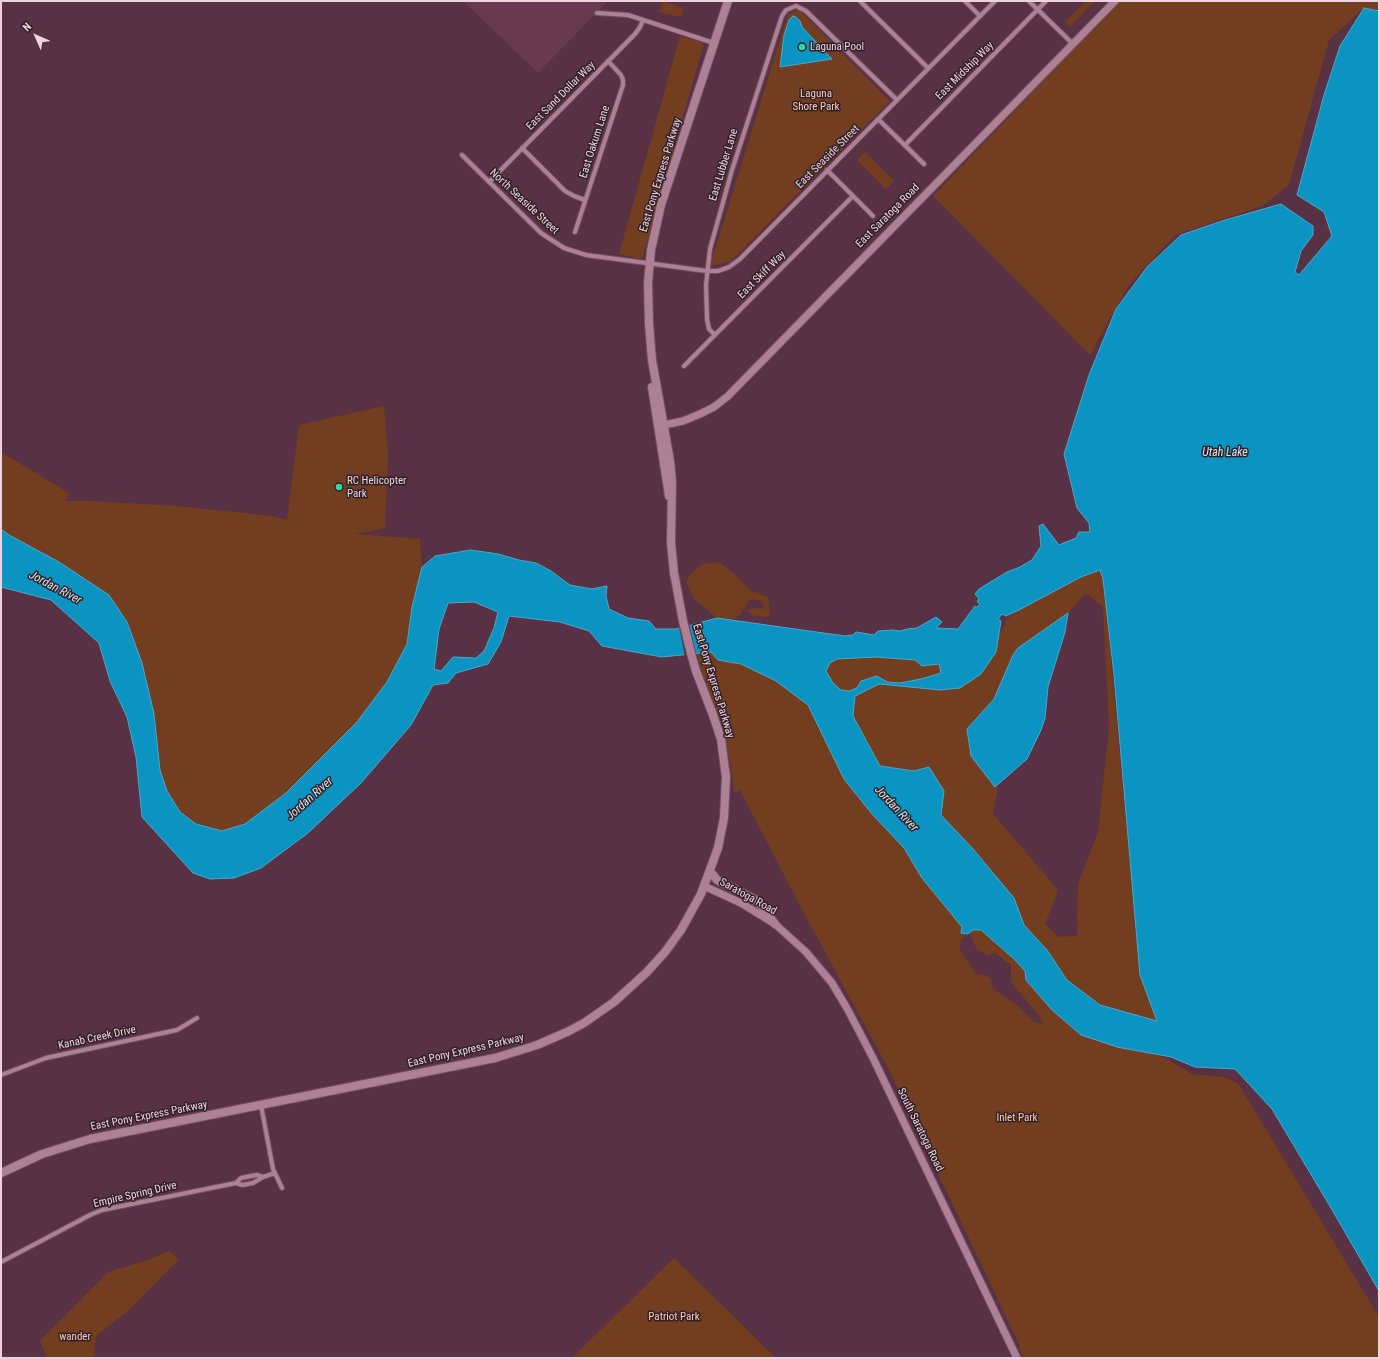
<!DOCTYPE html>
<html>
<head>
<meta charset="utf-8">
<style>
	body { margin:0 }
	#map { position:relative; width:1380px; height:1359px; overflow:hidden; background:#583144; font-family:"Roboto Condensed",sans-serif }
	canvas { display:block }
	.frame { position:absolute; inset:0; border:2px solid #ecd3de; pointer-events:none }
	.north { position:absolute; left:16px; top:16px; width:40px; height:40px; -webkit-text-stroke:3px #322028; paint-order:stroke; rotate:315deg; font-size:11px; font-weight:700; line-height:16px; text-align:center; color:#ecd3de }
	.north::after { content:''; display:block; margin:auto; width:14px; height:18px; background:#ecd3de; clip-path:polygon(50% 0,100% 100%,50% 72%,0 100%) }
</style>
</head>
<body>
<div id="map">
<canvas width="1380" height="1359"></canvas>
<div class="frame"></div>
<div class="north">N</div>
</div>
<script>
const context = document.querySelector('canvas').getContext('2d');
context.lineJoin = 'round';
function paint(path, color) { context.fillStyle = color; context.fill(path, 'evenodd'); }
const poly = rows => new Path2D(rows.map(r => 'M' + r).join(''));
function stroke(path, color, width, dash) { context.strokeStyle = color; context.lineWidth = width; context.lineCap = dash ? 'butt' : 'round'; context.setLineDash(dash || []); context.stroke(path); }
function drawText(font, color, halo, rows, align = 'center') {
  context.font = font + ' "Roboto Condensed",sans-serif'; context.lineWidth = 3; context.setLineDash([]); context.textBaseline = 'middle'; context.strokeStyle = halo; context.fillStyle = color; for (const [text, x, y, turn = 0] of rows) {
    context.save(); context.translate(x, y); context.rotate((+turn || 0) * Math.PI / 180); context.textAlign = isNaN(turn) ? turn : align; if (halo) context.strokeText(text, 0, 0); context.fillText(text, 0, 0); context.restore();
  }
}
const built = poly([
	[463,1,608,1,538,73]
]);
const green = poly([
	[663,1,684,8,681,17,659,12],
	[1086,1,1095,1,1070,27,1065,22],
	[1120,1,1379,1,1379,11,1364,8,1329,40,1289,185,1262,206,1175,235,1128,286,1090,355,933,196],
	[799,10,890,101,731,261,710,266,788,14],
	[680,36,704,43,642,259,619,254],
	[865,152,894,181,886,189,857,160],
	[384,406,388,455,385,528,355,534,420,539,422,567,412,607,407,644,387,682,357,722,286,793,245,824,222,831,197,824,180,812,167,791,160,770,154,714,127,622,109,595,59,562,9,535,1,529,1,452,69,493,66,501,89,501,177,506,272,516,287,520,299,425],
	[719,562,734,574,751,591,768,597,770,617,753,616,747,610,755,608,764,609,762,601,750,599,740,615,731,620,717,618,694,599,686,582,690,575,702,564],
	[1100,570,1103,579,1105,595,1140,975,1157,1021,1100,1005,1067,980,1047,950,1024,925,1013,898,973,849,941,815,944,791,914,771,880,766,853,716,855,696,879,684,940,690,996,652,999,635,1008,618,1017,611,1081,577],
	[1086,593,1103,607,1109,727,1098,832,1078,884,1077,936,1059,937,1045,924,1058,890,993,814,998,789,971,756,967,729,994,699,1013,655,1068,613],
	[711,652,718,660,741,664,776,681,808,704,824,737,872,814,904,848,922,878,962,927,961,933,968,934,961,940,960,950,976,974,986,975,991,979,992,988,1017,1005,1034,1022,1043,1024,1040,1017,1011,982,1011,965,995,953,988,955,977,950,970,934,973,930,981,930,1014,959,1025,971,1026,980,1052,1010,1081,1035,1117,1047,1155,1054,1167,1059,1192,1074,1224,1077,1238,1083,1379,1317,1379,1358,1024,1358,1018,1347,1020,1346,887,1066,800,906,740,790,734,793,732,774,724,733,702,674,697,653],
	[876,657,915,660,922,666,939,664,941,673,921,679,900,683,886,682,849,691,841,690,833,683,826,671,830,663,837,659],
	[169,1251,179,1259,127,1312,96,1336,94,1358,47,1358,40,1341,108,1272,148,1260],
	[674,1258,721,1304,776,1358,572,1358]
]);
const water = poly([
	[1364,8,1379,11,1379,1291,1331,1208,1272,1109,1235,1069,1195,1067,1171,1057,1117,1047,1081,1035,1052,1010,1026,980,1025,971,1014,959,981,930,973,930,968,934,961,933,962,927,922,878,904,848,872,814,844,779,808,705,776,681,741,664,718,660,711,652,662,657,602,646,589,631,560,622,509,616,501,642,488,664,456,673,448,683,433,685,411,725,361,783,308,833,261,868,234,878,210,879,193,873,142,817,136,757,127,717,110,681,99,643,51,600,1,587,1,529,9,535,59,562,109,595,127,622,142,663,154,714,160,770,167,791,180,812,196,824,222,831,245,824,286,793,357,722,387,682,407,644,412,607,422,567,435,556,471,550,498,554,519,560,536,563,551,571,570,585,592,589,607,586,606,596,609,609,628,618,649,621,656,629,676,629,717,618,845,636,853,635,856,632,874,635,878,631,892,630,900,631,907,629,917,628,936,617,942,622,936,628,958,629,975,606,977,607,980,604,977,602,979,599,975,594,979,589,1007,572,1020,567,1032,560,1041,546,1039,526,1043,524,1059,545,1076,538,1079,532,1090,532,1089,523,1077,508,1064,454,1089,375,1116,309,1147,267,1181,235,1225,220,1281,204,1313,226,1313,235,1301,251,1295,272,1299,275,1332,236,1324,212,1297,195,1324,95,1340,46,1364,8],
	[1100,570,1103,579,1114,675,1140,975,1157,1021,1100,1005,1067,980,1047,950,1024,925,1014,898,973,849,941,815,944,791,929,767,914,771,880,766,853,716,855,696,879,684,940,690,960,688,981,674,996,652,1001,621,998,619,1002,614,1006,616,1017,611,1081,577,1100,570],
	[474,602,498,612,494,628,484,651,476,658,453,657,441,671,434,669,439,629,448,603,474,602],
	[876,657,915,660,922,666,939,664,941,673,921,679,900,683,887,682,877,676,861,681,857,688,849,691,841,690,833,683,826,671,830,663,837,659,876,657],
	[793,16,796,17,800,21,802,27,832,59,780,67,784,35,789,20,793,16],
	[1068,613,1065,632,1048,687,1045,718,1041,730,1027,759,995,787,971,756,967,729,994,699,1013,655,1018,648,1068,613]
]);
const pier = poly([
	[689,623,696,655,685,657,679,626]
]);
const minor = poly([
	[860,1,928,68],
	[965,1,980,16],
	[1029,1,1073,44],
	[597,13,628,15,714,43],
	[878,119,924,164],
	[905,145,1046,1],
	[522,148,565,191,574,196,585,200],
	[462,155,541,233,564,248,586,255,707,271,718,271,729,267,740,259,995,1],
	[827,170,873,216],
	[489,182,635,34,640,27,643,20],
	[575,232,623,85,623,80,621,75,608,61],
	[715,335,709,329,707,319,706,285,710,249,732,170,782,16,786,10,796,6,806,11,897,100],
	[684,366,853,196],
	[1,1075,46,1058,177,1030,197,1018],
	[261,1105,273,1169,282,1188],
	[236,1183,242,1185,253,1183,263,1177,275,1173],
	[1,1262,90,1215,102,1210,236,1183,241,1178,251,1176,257,1175,263,1177]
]);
const tertiary = poly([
	[664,425,683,421,700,414,714,407,728,396,1115,1],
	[704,886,741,903,775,924,806,952,832,983,848,1010,873,1058,1017,1358]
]);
const secondary = poly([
	[652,387,669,496],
	[710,871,717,880,754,899,765,910,775,924],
	[1,1173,42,1154,90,1139,495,1058,537,1045,567,1032,584,1023,614,1002,647,972,665,952,681,930,701,894,718,848,724,818,726,777,721,739,713,715,696,671,692,657,683,621,674,573,671,543,672,482,670,461,652,360,649,324,648,283,651,250,661,205,728,1]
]);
const markers = [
	[802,47,4,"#33d4a8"],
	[339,487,4,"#33d4a8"]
];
const poiNames = [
	["Laguna Pool",810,47],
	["RC Helicopter",347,481],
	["Park",347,494]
];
const streetNames = [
	["East Midship Way",965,71,-45],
	["East Sand Dollar Way",561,96,-45],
	["East Oakum Lane",595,142,-72],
	["East Seaside Street",828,157,-45],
	["East Lubber Lane",724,165,-73],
	["East Pony Express Parkway",661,175,-73],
	["North Seaside Street",524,202,43],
	["East Saratoga Road",888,216,-45],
	["East Skiff Way",762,275,-45],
	["East Pony Express Parkway",713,681,73],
	["Saratoga Road",748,897,29],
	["Kanab Creek Drive",97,1038,-12],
	["East Pony Express Parkway",466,1051,-13],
	["East Pony Express Parkway",149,1116,-11],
	["South Saratoga Road",920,1130,64],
	["Empire Spring Drive",135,1195,-13]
];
const parkNames = [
	["Laguna",816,94],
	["Shore Park",816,107],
	["Inlet Park",1017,1118],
	["Patriot Park",674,1317],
	["wander",75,1337]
];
const waterNames = [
	["Utah Lake",1225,453],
	["Jordan River",55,588,28],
	["Jordan River",310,799,-42],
	["Jordan River",896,809,47]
];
paint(built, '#683a51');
paint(green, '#723e1f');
paint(water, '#0b94c2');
stroke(water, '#4ea7ca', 1);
paint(pier, '#583144');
stroke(minor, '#715061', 6);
stroke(tertiary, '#715061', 9);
stroke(secondary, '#715061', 10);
stroke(minor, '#ad8095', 4);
stroke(tertiary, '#ad8095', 7);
stroke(secondary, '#ad8095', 8);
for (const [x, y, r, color] of markers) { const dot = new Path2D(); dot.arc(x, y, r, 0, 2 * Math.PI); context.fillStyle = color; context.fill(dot); stroke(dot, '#322028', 1.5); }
drawText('11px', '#ecd3de', '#322028', poiNames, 'left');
drawText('11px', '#ecd3de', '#322028', streetNames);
drawText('11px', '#facdb5', '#322028', parkNames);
drawText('italic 12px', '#cfe7f3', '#322028', waterNames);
</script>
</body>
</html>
